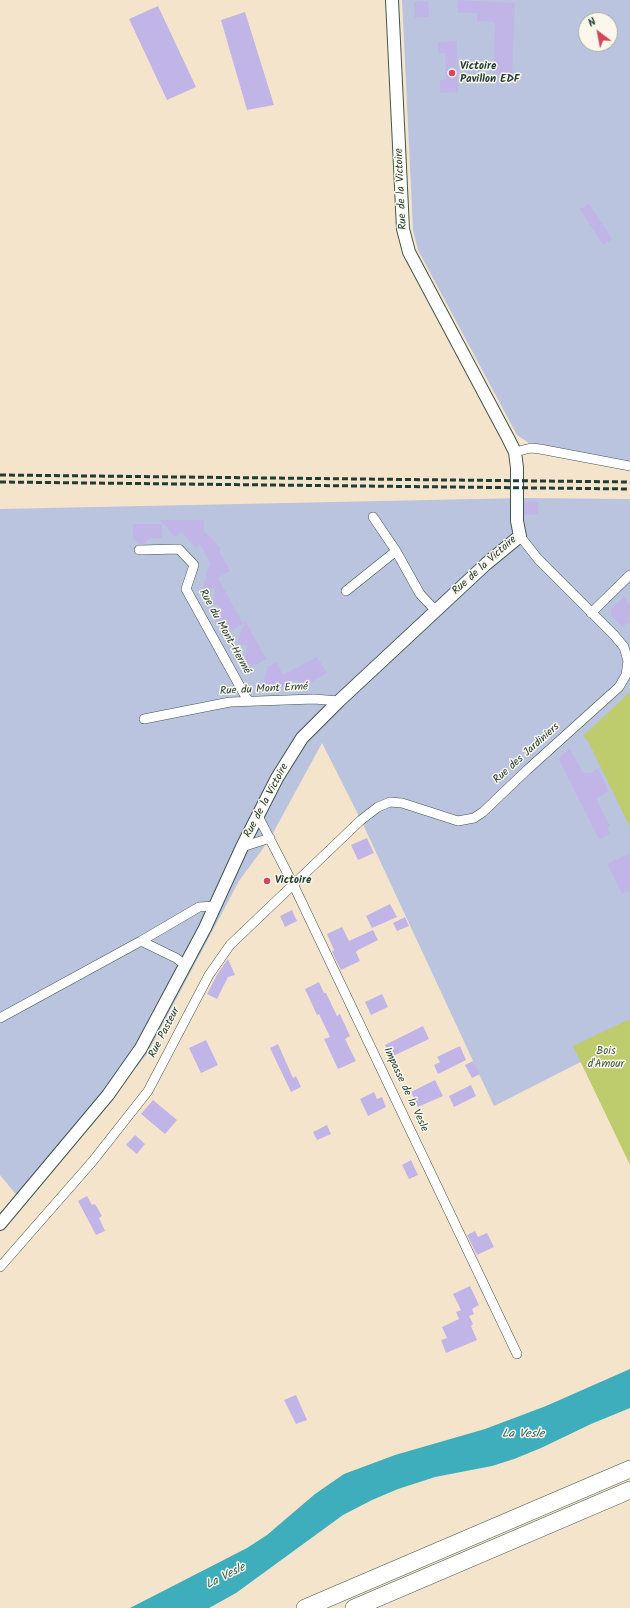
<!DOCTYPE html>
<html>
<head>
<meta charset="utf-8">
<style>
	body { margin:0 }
	#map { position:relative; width:630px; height:1608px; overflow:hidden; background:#f5e4cc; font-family:Kalam,sans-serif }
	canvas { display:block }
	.north { position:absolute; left:578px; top:12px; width:40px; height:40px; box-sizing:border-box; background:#fbf7ec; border:1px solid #a3ada2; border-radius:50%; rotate:328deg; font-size:11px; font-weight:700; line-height:16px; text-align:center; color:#1f3d34 }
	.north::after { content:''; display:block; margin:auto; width:14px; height:18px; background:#d1495b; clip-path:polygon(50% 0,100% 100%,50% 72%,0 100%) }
</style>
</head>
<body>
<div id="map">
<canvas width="630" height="1608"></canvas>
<div class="north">N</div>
</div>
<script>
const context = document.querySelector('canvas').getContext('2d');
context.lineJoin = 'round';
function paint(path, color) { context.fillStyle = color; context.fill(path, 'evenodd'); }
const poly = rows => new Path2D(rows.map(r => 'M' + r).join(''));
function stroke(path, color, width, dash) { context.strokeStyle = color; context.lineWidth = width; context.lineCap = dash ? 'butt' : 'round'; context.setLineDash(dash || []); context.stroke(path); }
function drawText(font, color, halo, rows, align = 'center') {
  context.font = font + ' Kalam,sans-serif'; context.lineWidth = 3; context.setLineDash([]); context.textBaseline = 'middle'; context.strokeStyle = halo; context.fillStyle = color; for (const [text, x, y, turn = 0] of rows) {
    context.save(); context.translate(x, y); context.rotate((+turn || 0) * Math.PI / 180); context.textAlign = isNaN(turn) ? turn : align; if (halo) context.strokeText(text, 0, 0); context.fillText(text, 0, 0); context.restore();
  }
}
const industrial = poly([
	[402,0,630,0,630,462,617,462,529,443,517,435,418,250,413,230],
	[586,20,610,20,610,44,586,44],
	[524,498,630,499,630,1037,494,1106,361,820,322,743,273,833,264,847,239,881,147,1054,122,1085,18,1197,0,1175,0,509]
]);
const green = poly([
	[630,692,630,827,588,741,583,736],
	[630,1019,630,1165,573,1046]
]);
const water = poly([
	[630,1369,630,1408,591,1424,541,1448,514,1459,492,1466,435,1477,398,1489,372,1500,343,1515,236,1593,209,1608,130,1608,247,1548,267,1535,315,1494,344,1474,395,1455,485,1429,546,1406]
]);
const building = poly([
	[458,0,515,3,512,74,494,74,495,22,477,21,477,13,457,13],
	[428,1,429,17,415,18,414,2],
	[158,6,196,87,167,100,129,19],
	[245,12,274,105,247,110,221,20],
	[457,41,458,92,440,93,440,80,446,80,445,53,439,53,438,42],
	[589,204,612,239,603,245,580,209],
	[524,501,538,502,538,514,524,515],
	[160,520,204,520,204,531,221,548,219,551,230,571,218,578,243,624,231,631,228,626,215,622,220,606,212,604,216,586,201,594,210,563,200,544,196,548,181,532,175,537],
	[133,524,162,524,162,538,150,538,144,544,139,544,133,538],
	[624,597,630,605,630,621,622,627,611,615,611,609],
	[245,620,266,659,254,666,243,662,247,646,237,643],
	[317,657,327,673,308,684,295,680,277,690,262,686,268,667,276,662,283,675],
	[570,748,582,772,590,773,598,769,608,788,607,789,608,792,596,798,610,826,607,828,610,834,599,839,559,760,561,756],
	[367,838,374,853,358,860,351,845],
	[630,853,630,891,622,894,607,864],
	[390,904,397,917,372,928,366,916],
	[292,910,297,921,285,927,280,916],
	[405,917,409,926,397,931,393,923],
	[342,927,349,941,373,930,378,940,358,950,356,952,360,961,341,970,332,952,334,950,327,934],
	[228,959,235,975,228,977,217,999,207,994,218,973],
	[319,982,324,993,326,993,337,1016,340,1014,350,1036,345,1039,356,1061,338,1069,324,1039,330,1037,319,1014,317,1015,305,989],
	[382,994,388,1007,371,1015,365,1002],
	[423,1026,429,1039,391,1057,385,1045],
	[206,1040,218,1065,201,1073,189,1048],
	[278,1044,293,1078,296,1076,301,1087,291,1092,270,1048],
	[460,1046,466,1060,438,1074,434,1065,440,1062,437,1057],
	[473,1061,480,1074,472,1078,465,1065],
	[435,1080,443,1096,418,1107,411,1092],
	[471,1085,476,1096,454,1107,449,1096],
	[374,1092,377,1099,382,1097,386,1107,368,1116,360,1099],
	[153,1100,177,1120,165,1134,141,1114],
	[327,1125,331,1134,317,1140,313,1132],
	[135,1135,145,1144,137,1154,126,1145],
	[411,1160,418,1175,409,1179,402,1165],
	[87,1196,92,1205,95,1204,102,1216,99,1218,105,1231,96,1235,78,1201],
	[475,1231,478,1237,487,1233,494,1247,477,1255,467,1235],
	[470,1286,479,1305,472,1309,474,1314,469,1316,473,1324,471,1326,477,1340,446,1353,441,1340,447,1338,442,1327,459,1319,456,1312,461,1310,453,1294],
	[296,1395,307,1420,296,1424,284,1400]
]);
const minor = poly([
	[515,452,531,448,540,449,630,466],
	[373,517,396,551,420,594,436,611],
	[139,550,179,549,194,565,186,589,248,701],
	[346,591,396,551],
	[591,613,630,575],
	[144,719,230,702,314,699,339,701],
	[258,816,293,884,517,1354],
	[242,847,270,838],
	[141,941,176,958,185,965],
	[0,1018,141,941,199,907,215,906],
	[0,1267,92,1162,148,1091,209,975,230,945,361,820,378,807,390,802,402,803,458,821,474,818,483,812,527,770,619,687,626,675,628,661,624,647,614,635,538,559,520,536]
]);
const tertiary = poly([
	[0,1224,108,1095,141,1048,205,928,242,847,277,778,302,738,339,701,486,564,520,536,517,521,517,468,515,452,508,438,409,252,403,229,392,0]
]);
const motorway = poly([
	[305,1608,630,1469],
	[354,1608,630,1490]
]);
const rail = poly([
	[0,475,630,482],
	[0,482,630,489]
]);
const markers = [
	[452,73,4,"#d1495b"],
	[267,881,4,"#d1495b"]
];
const poiNames = [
	["Victoire",460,67],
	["Pavillon EDF",460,80],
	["Victoire",275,881]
];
const streetNames = [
	["Rue de la Victoire",402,189,-93],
	["Rue de la Victoire",485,566,-42],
	["Rue du Mont-Hermé",224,632,61],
	["Rue du Mont Ermé",264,690,-3],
	["Rue des Jardiniers",527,754,-42],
	["Rue de la Victoire",267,801,-62],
	["Rue Pasteur",165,1033,-63],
	["Impasse de la Vesle",405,1090,65]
];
const parkNames = [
	["Bois",606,1052],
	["d'Amour",606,1065]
];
const waterNames = [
	["La Vesle",523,1435],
	["La Vesle",226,1577,-27]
];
paint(industrial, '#bac4de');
paint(green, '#becc6e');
paint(water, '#3eadbc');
paint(building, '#c1b5e8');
stroke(minor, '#3f564b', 10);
stroke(tertiary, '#3f564b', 14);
stroke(motorway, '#3f564b', 18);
stroke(minor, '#fff', 9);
stroke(tertiary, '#fff', 12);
stroke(motorway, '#fff', 17);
stroke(rail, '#1f3d34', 3, [6, 3]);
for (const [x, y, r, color] of markers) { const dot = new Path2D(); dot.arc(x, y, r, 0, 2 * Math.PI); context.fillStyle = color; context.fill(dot); stroke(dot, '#fbf7ec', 1.5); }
drawText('bold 11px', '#1f3d34', '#fbf7ec', poiNames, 'left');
drawText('11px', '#1f3d34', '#fbf7ec', streetNames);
drawText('11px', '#3f5a40', '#fbf7ec', parkNames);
drawText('italic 12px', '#285f5d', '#fbf7ec', waterNames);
</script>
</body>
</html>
